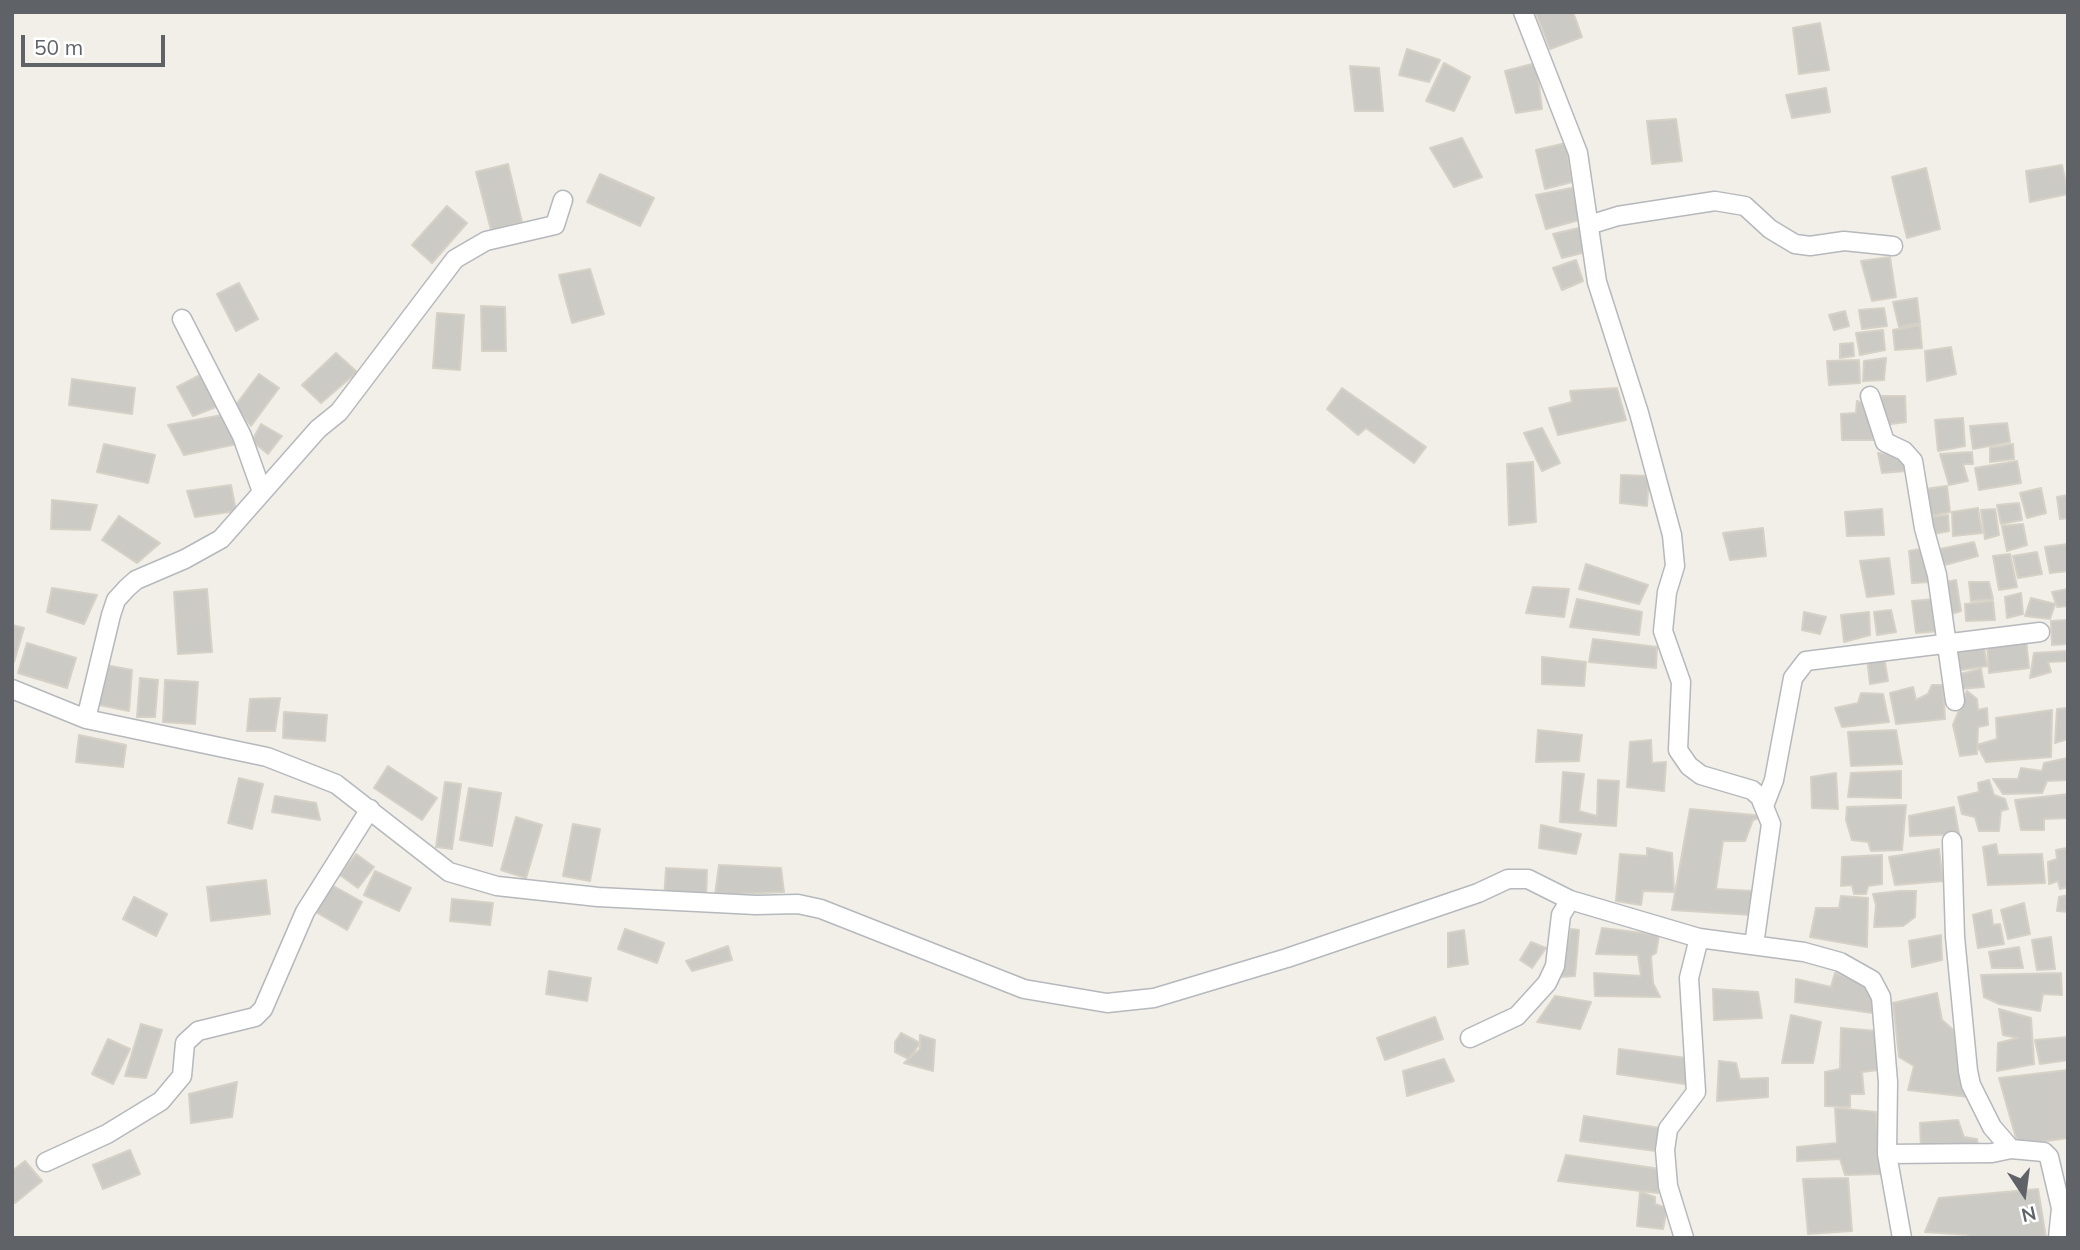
<!DOCTYPE html>
<html>
<head>
<meta charset="utf-8">
<style>
	body { margin:0 }
	#map { position:relative; width:2080px; height:1250px; overflow:hidden; background:#f1efe8; font-family:Mulish,sans-serif }
	canvas { display:block }
	.frame { position:absolute; inset:0; border:14px solid #5f6368; pointer-events:none }
	.north { position:absolute; left:1989px; top:1159px; width:70px; height:70px; -webkit-text-stroke:5px #fff; paint-order:stroke; rotate:167deg; font-size:19px; font-weight:700; line-height:28px; text-align:center; color:#5f6368 }
	.north::after { content:''; display:block; margin:auto; width:24px; height:32px; background:#5f6368; clip-path:polygon(50% 0,100% 100%,50% 72%,0 100%) }
	.scale { position:absolute; left:21px; top:35px; width:144px; height:32px; box-sizing:border-box; border:4px solid #5f6368; border-top:0; padding-left:9px; font-size:21px; line-height:24px; white-space:nowrap; color:#5f6368; -webkit-text-stroke:5px #fff; paint-order:stroke }
</style>
</head>
<body>
<div id="map">
<canvas width="2080" height="1250"></canvas>
<div class="frame"></div>
<div class="north">N</div>
<div class="scale">50 m</div>
</div>
<script>
const context = document.querySelector('canvas').getContext('2d');
context.lineJoin = 'round';
function paint(path, color) { context.fillStyle = color; context.fill(path, 'evenodd'); }
const poly = rows => new Path2D(rows.map(r => 'M' + r).join(''));
function stroke(path, color, width, dash) { context.strokeStyle = color; context.lineWidth = width; context.lineCap = dash ? 'butt' : 'round'; context.setLineDash(dash || []); context.stroke(path); }
const building = poly([
	[1573,12,1582,37,1550,49,1536,13,1573,12],
	[1820,23,1829,70,1799,74,1793,28,1820,23],
	[1407,49,1440,60,1429,82,1399,75,1407,49],
	[1444,63,1470,77,1454,111,1426,101,1444,63],
	[1536,63,1542,109,1516,113,1505,71,1536,63],
	[1350,66,1379,68,1383,111,1355,111,1350,66],
	[1826,88,1830,112,1792,118,1786,95,1826,88],
	[1676,119,1682,161,1652,164,1647,121,1676,119],
	[1462,138,1482,177,1454,187,1430,148,1462,138],
	[1566,143,1572,182,1545,189,1536,150,1566,143],
	[508,164,522,222,491,230,476,172,508,164],
	[2062,165,2068,194,2030,202,2026,171,2062,165],
	[1926,168,1940,229,1907,238,1892,177,1926,168],
	[600,174,654,198,640,226,587,202,600,174],
	[1577,187,1583,219,1546,229,1536,195,1577,187],
	[447,206,467,223,432,263,412,245,447,206],
	[1583,227,1590,251,1562,258,1553,234,1583,227],
	[1890,257,1896,297,1872,301,1861,261,1890,257],
	[1576,260,1583,281,1562,290,1553,268,1576,260],
	[590,269,604,314,572,323,559,275,590,269],
	[239,283,258,319,236,331,217,294,239,283],
	[1917,298,1920,323,1899,327,1893,302,1917,298],
	[481,306,505,307,506,351,482,351,481,306],
	[1884,308,1887,326,1862,329,1859,310,1884,308],
	[1845,311,1849,326,1834,330,1829,315,1845,311],
	[437,313,464,315,460,370,433,368,437,313],
	[1920,325,1922,348,1895,350,1893,330,1920,325],
	[1883,330,1885,350,1860,355,1856,333,1883,330],
	[1853,343,1854,356,1840,358,1840,344,1853,343],
	[1951,347,1956,374,1927,381,1925,351,1951,347],
	[336,353,357,372,321,403,302,385,336,353],
	[1886,358,1884,380,1863,381,1864,361,1886,358],
	[1859,360,1860,383,1829,385,1827,361,1859,360],
	[204,373,221,405,193,416,177,387,204,373],
	[259,374,279,388,251,426,235,406,259,374],
	[72,379,135,388,132,414,69,405,72,379],
	[1342,388,1426,447,1414,463,1366,428,1358,435,1327,409,1342,388],
	[1617,388,1626,420,1558,435,1549,408,1572,402,1570,391,1617,388],
	[1881,396,1905,396,1906,422,1884,425,1881,396],
	[1857,401,1871,407,1873,440,1842,440,1841,414,1856,413,1857,401],
	[222,415,237,444,184,455,168,425,222,415],
	[1963,418,1965,446,1938,451,1935,420,1963,418],
	[2007,423,2010,442,1973,449,1970,426,2007,423],
	[261,424,282,436,268,454,252,441,261,424],
	[1542,428,1560,463,1542,471,1524,433,1542,428],
	[104,444,155,455,148,483,97,472,104,444],
	[2013,444,2014,459,1990,462,1990,448,2013,444],
	[1972,452,1973,464,1963,464,1968,481,1949,485,1940,454,1972,452],
	[1878,453,1905,456,1906,471,1882,473,1878,453],
	[2017,461,2021,483,1979,490,1975,468,2017,461],
	[1533,462,1536,522,1509,525,1507,464,1533,462],
	[1621,475,1649,476,1647,506,1620,503,1621,475],
	[231,485,236,511,195,517,187,491,231,485],
	[1947,486,1950,512,1928,516,1925,489,1947,486],
	[2041,488,2046,513,2027,518,2020,493,2041,488],
	[2068,495,2068,518,2060,519,2057,497,2068,495],
	[52,500,97,505,90,530,51,529,52,500],
	[2019,503,2022,520,2001,524,1997,505,2019,503],
	[1978,508,1982,533,1953,536,1952,512,1978,508],
	[1882,509,1884,535,1847,536,1845,512,1882,509],
	[1995,509,1999,535,1985,539,1981,510,1995,509],
	[1948,515,1949,531,1928,535,1925,518,1948,515],
	[119,516,160,543,137,563,102,540,119,516],
	[2023,524,2027,545,2007,551,2002,526,2023,524],
	[1763,528,1766,556,1730,560,1723,533,1763,528],
	[1974,542,1978,556,1941,566,1935,550,1974,542],
	[2068,544,2068,571,2050,573,2045,547,2068,544],
	[1926,548,1930,582,1912,583,1909,551,1926,548],
	[2037,552,2042,574,2018,578,2013,556,2037,552],
	[2010,554,2017,587,1999,590,1993,556,2010,554],
	[1889,558,1894,594,1867,597,1860,561,1889,558],
	[1586,564,1648,585,1639,604,1579,589,1586,564],
	[1956,580,1961,611,1948,615,1942,583,1956,580],
	[1969,582,1989,582,1993,599,1971,601,1969,582],
	[1533,587,1569,589,1564,617,1526,613,1533,587],
	[52,588,97,595,84,624,47,612,52,588],
	[207,589,212,652,178,654,174,592,207,589],
	[2068,589,2068,606,2057,607,2052,592,2068,589],
	[2021,593,2023,614,2007,618,2005,597,2021,593],
	[2031,598,2055,604,2050,619,2025,616,2031,598],
	[1577,599,1642,612,1639,635,1570,627,1577,599],
	[1936,599,1940,631,1916,633,1912,601,1936,599],
	[1993,601,1995,620,1966,621,1965,604,1993,601],
	[1891,610,1896,632,1877,635,1874,612,1891,610],
	[1804,612,1826,617,1820,634,1802,630,1804,612],
	[1869,612,1870,635,1844,642,1841,615,1869,612],
	[2068,620,2068,644,2052,645,2051,621,2068,620],
	[12,625,24,628,14,662,12,661,12,625],
	[1593,639,1657,647,1656,668,1589,662,1593,639],
	[2026,639,2029,668,1989,673,1987,642,2026,639],
	[1983,642,1987,666,1955,671,1952,645,1983,642],
	[27,643,76,658,67,688,18,673,27,643],
	[2068,651,2068,661,2048,662,2051,672,2030,678,2034,653,2068,651],
	[1542,657,1586,662,1584,686,1542,684,1542,657],
	[1884,657,1888,681,1870,684,1867,658,1884,657],
	[105,665,132,670,129,711,99,705,105,665],
	[1981,669,1984,687,1960,689,1960,674,1981,669],
	[140,678,158,680,155,717,137,717,140,678],
	[165,680,198,682,195,724,163,722,165,680],
	[1932,685,1943,685,1945,719,1896,724,1890,693,1913,687,1916,700,1928,694,1932,685],
	[1967,691,1977,699,1978,710,1987,708,1988,725,1978,727,1977,754,1960,756,1953,725,1967,691],
	[1861,693,1883,694,1889,722,1842,727,1835,708,1858,703,1861,693],
	[280,698,275,731,247,731,250,699,280,698],
	[2068,708,2068,739,2055,743,2057,709,2068,708],
	[2052,710,2051,757,1986,762,1977,745,1997,739,1996,718,2052,710],
	[284,712,327,715,325,741,283,738,284,712],
	[1538,730,1582,735,1579,761,1536,762,1538,730],
	[1896,730,1902,764,1851,766,1848,732,1896,730],
	[79,735,126,745,123,767,76,762,79,735],
	[1651,740,1652,763,1666,762,1664,791,1627,787,1630,742,1651,740],
	[2068,758,2068,780,2047,781,2042,793,2003,794,1993,779,2018,779,2021,768,2042,771,2044,763,2068,758],
	[388,766,437,798,422,820,374,788,388,766],
	[1901,771,1901,798,1848,797,1851,773,1901,771],
	[1563,772,1584,774,1579,811,1597,816,1598,780,1619,781,1616,826,1560,822,1563,772],
	[1836,773,1838,809,1812,808,1811,777,1836,773],
	[239,778,263,784,252,829,228,823,239,778],
	[1989,780,1994,795,2005,799,2008,809,2001,811,1999,831,1979,831,1975,817,1962,814,1958,797,1979,792,1978,783,1989,780],
	[445,782,461,784,452,849,436,847,445,782],
	[469,788,501,793,492,846,460,840,469,788],
	[2068,794,2068,818,2044,819,2044,830,2021,830,2015,800,2068,794],
	[275,796,316,803,320,820,272,812,275,796],
	[1906,805,1902,850,1871,851,1868,842,1852,840,1846,820,1847,807,1906,805],
	[1954,807,1959,834,1910,836,1909,816,1954,807],
	[1690,809,1764,816,1753,820,1745,841,1723,841,1716,889,1752,891,1752,915,1672,910,1690,809],
	[516,817,542,825,526,878,501,870,516,817],
	[573,824,600,829,590,881,563,876,573,824],
	[1541,825,1581,834,1576,854,1539,848,1541,825],
	[1996,844,1998,855,2042,854,2045,883,1988,885,1983,847,1996,844],
	[1647,848,1672,853,1674,892,1643,891,1641,905,1616,901,1620,854,1647,856,1647,848],
	[2067,848,2068,887,2060,889,2058,881,2049,884,2048,862,2057,859,2056,850,2067,848],
	[1939,849,1943,881,1895,885,1889,857,1939,849],
	[356,854,374,867,358,888,340,875,356,854],
	[1882,855,1882,884,1868,886,1866,894,1854,894,1852,885,1841,886,1842,857,1882,855],
	[719,865,781,868,784,892,715,895,719,865],
	[666,868,707,870,706,901,664,900,666,868],
	[375,871,411,888,399,911,364,895,375,871],
	[266,880,270,914,211,921,207,887,266,880],
	[330,884,362,902,347,930,314,911,330,884],
	[1900,891,1916,891,1915,917,1903,926,1874,927,1876,905,1873,894,1900,891],
	[2068,895,2068,912,2057,911,2059,897,2068,895],
	[1841,896,1868,898,1867,947,1810,937,1816,908,1839,908,1841,896],
	[134,897,167,914,156,936,123,919,134,897],
	[452,899,493,903,490,925,450,921,452,899],
	[2024,903,2030,934,2008,939,2001,910,2024,903],
	[1991,910,1993,925,2000,924,2004,944,1978,948,1973,915,1991,910],
	[1602,928,1659,935,1656,953,1651,956,1653,983,1660,997,1595,996,1594,973,1641,976,1638,955,1596,954,1602,928],
	[625,929,664,943,657,963,618,949,625,929],
	[1571,929,1579,930,1575,976,1560,977,1571,929],
	[1464,930,1468,964,1448,967,1448,933,1464,930],
	[1941,935,1942,960,1912,967,1909,941,1941,935],
	[2051,937,2055,969,2037,970,2032,940,2051,937],
	[1531,942,1546,948,1532,968,1520,960,1531,942],
	[728,946,732,960,692,971,686,961,728,946],
	[2019,947,2023,968,1992,968,1989,952,2019,947],
	[549,971,591,978,587,1001,546,994,549,971],
	[1835,973,1878,988,1873,1013,1795,1002,1796,979,1831,987,1835,973],
	[2061,973,2062,995,2043,994,2040,1011,1999,1004,1984,997,1981,975,2061,973],
	[1713,989,1758,992,1762,1018,1714,1020,1713,989],
	[1937,993,1942,1020,1958,1034,1969,1097,1908,1090,1914,1066,1899,1057,1893,1003,1937,993],
	[1555,996,1591,1002,1580,1029,1537,1022,1555,996],
	[1999,1009,2031,1018,2034,1064,1997,1071,1998,1043,2018,1038,2003,1035,1999,1009],
	[1791,1015,1821,1022,1813,1063,1782,1063,1791,1015],
	[1435,1017,1443,1039,1385,1060,1377,1038,1435,1017],
	[141,1024,162,1030,146,1078,125,1076,141,1024],
	[1841,1028,1877,1031,1878,1070,1862,1072,1864,1094,1850,1094,1850,1107,1825,1106,1825,1072,1840,1069,1841,1028],
	[901,1033,920,1043,909,1059,895,1052,895,1042,901,1033],
	[920,1035,935,1040,933,1071,904,1063,920,1049,920,1035],
	[2068,1037,2068,1060,2040,1064,2035,1040,2068,1037],
	[108,1039,130,1049,113,1084,92,1074,108,1039],
	[1619,1049,1694,1059,1691,1085,1617,1074,1619,1049],
	[1444,1059,1454,1081,1407,1096,1403,1071,1444,1059],
	[1719,1061,1736,1063,1740,1079,1768,1078,1768,1097,1717,1101,1719,1061],
	[2068,1070,2068,1138,2018,1145,1999,1078,2068,1070],
	[237,1082,232,1117,191,1123,189,1094,237,1082],
	[1835,1108,1876,1112,1881,1174,1845,1175,1840,1159,1797,1161,1797,1147,1837,1143,1835,1108],
	[1584,1116,1660,1128,1656,1151,1580,1141,1584,1116],
	[1958,1120,1964,1137,1977,1139,1979,1151,1921,1151,1920,1123,1958,1120],
	[130,1150,140,1174,103,1189,93,1165,130,1150],
	[1566,1155,1660,1169,1658,1193,1558,1181,1566,1155],
	[25,1161,42,1181,15,1203,12,1199,12,1171,25,1161],
	[1848,1178,1852,1231,1808,1234,1803,1179,1848,1178],
	[2038,1189,2046,1238,1968,1238,1968,1235,1925,1232,1939,1198,2038,1189],
	[1640,1192,1655,1197,1655,1204,1667,1208,1663,1229,1637,1226,1640,1192]
]);
const street = poly([
	[1523,12,1578,153,1597,282,1639,413,1672,535,1675,566,1667,592,1663,631,1681,682,1678,750,1689,766,1701,775,1752,790,1760,797,1771,824,1754,945],
	[1589,225,1618,216,1715,201,1745,206,1770,229,1795,244,1810,246,1844,241,1893,246],
	[182,319,242,436,262,492],
	[1870,396,1885,442,1904,451,1913,461,1924,528,1937,575,1955,701],
	[12,689,86,719,267,757,336,784,449,872,497,886,598,897,756,905,798,904,821,909,1024,989,1107,1003,1154,998,1287,958,1478,893,1508,879,1528,879,1570,900,1699,938,1804,952,1840,962,1872,980,1881,997,1888,1082,1887,1154,1902,1238],
	[86,719,111,615,116,600,127,588,136,580,185,559,221,539,318,429,339,412,455,259,486,241,555,225,563,200],
	[1764,806,1774,780,1793,678,1806,661,2040,632],
	[1952,841,1955,937,1968,1071,1971,1085,1992,1127,2011,1149],
	[1470,1038,1517,1016,1547,983,1555,966,1561,915,1570,900],
	[1887,1154,1992,1153,2011,1149,2044,1152,2049,1157,2061,1208,2058,1238],
	[46,1162,107,1134,161,1101,182,1076,185,1043,198,1031,255,1017,263,1009,305,912,370,809],
	[1684,1238,1668,1186,1665,1150,1668,1129,1696,1092,1689,978,1699,938]
]);
paint(building, '#cccac5');
stroke(building, '#d6d1c6', 2);
stroke(street, '#b5b8bc', 21);
stroke(street, '#fff', 18);
</script>
</body>
</html>
